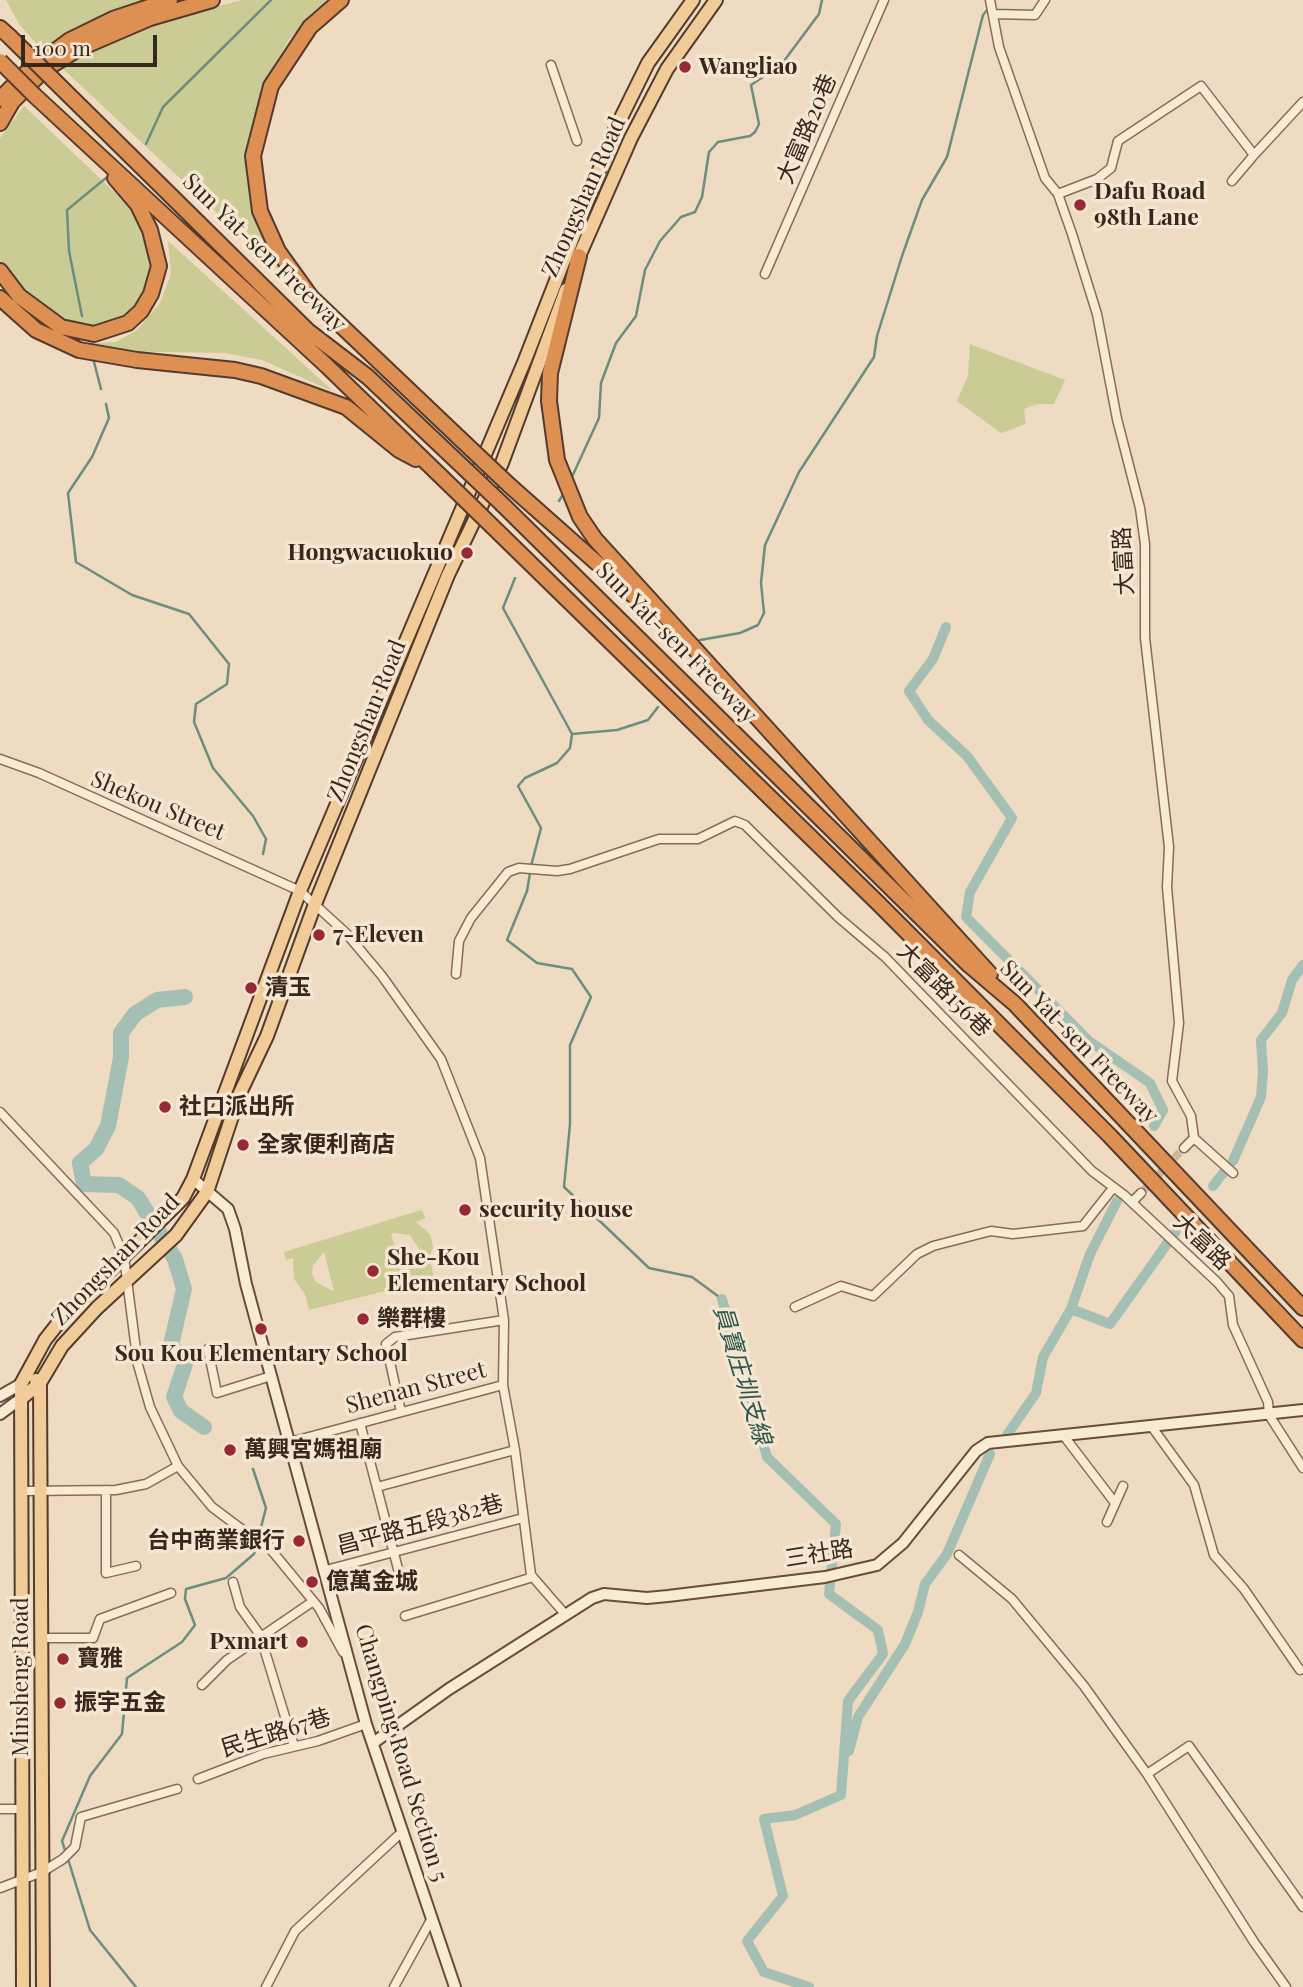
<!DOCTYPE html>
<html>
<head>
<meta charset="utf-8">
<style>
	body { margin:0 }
	#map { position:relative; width:1303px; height:1987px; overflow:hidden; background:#eedbc1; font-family:"Playfair Display",serif }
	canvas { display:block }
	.scale { position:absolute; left:21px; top:35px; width:136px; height:32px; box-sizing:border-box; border:4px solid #37271d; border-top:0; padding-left:9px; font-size:21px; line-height:24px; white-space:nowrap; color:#37271d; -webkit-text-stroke:5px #f5e6d1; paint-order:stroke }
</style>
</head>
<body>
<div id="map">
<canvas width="1303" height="1987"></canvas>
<div class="scale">100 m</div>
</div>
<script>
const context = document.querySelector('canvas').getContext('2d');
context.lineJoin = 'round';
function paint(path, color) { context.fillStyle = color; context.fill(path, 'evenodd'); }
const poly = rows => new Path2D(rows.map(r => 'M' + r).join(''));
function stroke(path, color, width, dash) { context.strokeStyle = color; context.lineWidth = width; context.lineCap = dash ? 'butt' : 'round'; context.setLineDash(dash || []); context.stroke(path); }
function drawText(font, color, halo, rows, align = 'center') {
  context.font = font + ' "Playfair Display","Noto Sans TC",serif'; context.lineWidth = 7; context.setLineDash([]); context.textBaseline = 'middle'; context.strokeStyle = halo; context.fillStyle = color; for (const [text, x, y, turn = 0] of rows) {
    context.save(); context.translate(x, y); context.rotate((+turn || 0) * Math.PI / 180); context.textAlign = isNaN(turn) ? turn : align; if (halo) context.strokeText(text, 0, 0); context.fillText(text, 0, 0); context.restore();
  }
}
const green = poly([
	[6,0,154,0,78,30,43,51,19,24],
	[242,0,327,0,310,15,288,41,272,69,252,131,248,162,251,201,262,234,291,282,63,69,100,46,154,23],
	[24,106,129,206,148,236,152,255,142,298,121,318,96,327,71,326,27,296,0,261,0,138],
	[168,241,332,390,332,391,262,360,225,353,106,351,77,344,116,342,137,330,160,303,171,274],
	[970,344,1065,380,1054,404,1037,404,1024,409,1026,424,1001,433,957,401,968,376],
	[421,1210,426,1218,416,1222,430,1234,433,1247,428,1263,431,1264,434,1279,309,1310,305,1294,294,1279,293,1258,286,1260,284,1252],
	[395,1233,410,1235,419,1249,419,1259,413,1267,402,1273,391,1234],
	[324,1252,334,1291,333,1291,316,1282,312,1274,313,1265]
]);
const stream = poly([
	[146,144,163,107,271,0],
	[82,316,69,251,67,210,106,178],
	[93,358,101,389],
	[106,404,109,418,92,457,68,493,76,562,132,595,189,614,229,664,227,684,196,704,194,722,213,768,253,816,266,839,263,854],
	[571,479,599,418,601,383,616,343,636,316,645,270,660,241,681,217,695,212,702,197,709,152,718,142,750,136,755,132,759,124,751,85,781,65,819,14,822,0],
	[559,501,565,491],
	[515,578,503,608,572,734,570,748,557,763,525,778,518,786,541,828,531,866],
	[700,640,740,633,758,625,764,613,761,583,765,545,799,472,874,357,877,336,902,256,922,200,947,157,983,15,988,9],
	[572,734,617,730,648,720,658,707],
	[530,873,527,891,507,940,537,963,572,969,591,997,570,1045,570,1124,564,1187,649,1268,692,1277,722,1299],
	[66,1853,62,1841,90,1776,122,1734,127,1678,182,1642,195,1625,185,1599,186,1589,226,1578,254,1554,266,1508,253,1469],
	[68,1859,90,1930,136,1987]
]);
const canal = poly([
	[946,627,933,659,909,691,928,720,967,756,1012,818,970,892,966,917,1089,1041,1150,1083,1163,1110,1154,1126],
	[1233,1161,1261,1097,1263,1072,1261,1040,1282,1013,1292,980,1303,965],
	[1213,1186,1224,1172],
	[722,1299,767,1457,836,1524,829,1594,878,1630,883,1654,848,1701,841,1795,795,1815,764,1819,783,1896,747,1941,764,1972,809,1987],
	[1071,1309,1110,1324,1176,1231],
	[1007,1435,1036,1393,1043,1357,1071,1309,1090,1254,1117,1201],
	[849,1751,858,1717,905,1644,918,1612,925,1584,947,1554,990,1454]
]);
const river = poly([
	[185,997,157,1000,135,1014,121,1033,121,1057,108,1126,96,1149,80,1163,84,1184,119,1185,138,1198,175,1259,184,1289,171,1345,185,1364,174,1397,181,1411,204,1427]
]);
const streetTunnel = poly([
	[1141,1193,1184,1148]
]);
const street = poly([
	[990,0,999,47,1045,178,1058,194,1072,234,1097,314,1117,419,1140,508,1145,544,1145,638,1169,847,1167,887,1179,1023,1172,1081,1191,1116,1194,1138,1233,1173],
	[994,14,1035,15,1045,0],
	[551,65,577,141],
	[1232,181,1254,155],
	[1058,194,1097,179,1111,168,1118,141,1201,86,1254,155,1303,102],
	[765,274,884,0],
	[0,759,39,773,300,891,346,933,382,976,441,1059,480,1158,504,1320,503,1385,290,1442],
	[456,974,459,941,471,918,508,872,519,868,557,871,570,869,659,839,698,839,735,821,745,825,838,917,885,957,1092,1171,1124,1195,1217,1282,1229,1296,1233,1325,1268,1402,1269,1415,1303,1468],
	[0,1112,114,1233,124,1257,138,1365,150,1407,178,1466,212,1507,248,1534,263,1540,319,1608,343,1652],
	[1184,1148,1194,1138],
	[1132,1202,1141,1193],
	[795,1307,841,1286,873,1296,917,1254,933,1246,991,1231,1013,1234,1083,1226,1113,1188],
	[208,1349,217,1393,271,1376],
	[503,1385,515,1450,531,1575,564,1613],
	[401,1412,386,1344,395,1337,504,1320],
	[360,1423,403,1588],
	[1152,1427,1194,1485,1214,1555,1244,1589,1300,1670],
	[1064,1436,1115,1503],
	[377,1487,515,1450],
	[106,1490,106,1573,136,1566],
	[23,1491,116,1490,146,1484,178,1466],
	[1107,1522,1123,1486],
	[959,1555,1012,1599,1084,1686,1147,1774,1254,1942,1286,1987],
	[326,1570,523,1518],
	[233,1582,240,1607,260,1635,294,1746],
	[405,1616,533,1577],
	[41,1638,93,1638,100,1619,171,1593],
	[202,1685,227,1660,312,1602],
	[1147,1774,1189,1746,1303,1907],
	[198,1779,263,1754,318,1741,366,1724],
	[0,1809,23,1809],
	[0,1888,42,1872,63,1859,75,1847,81,1817,177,1789],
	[266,1987,295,1931,403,1831],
	[394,1987,431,1920]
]);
const secondary = poly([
	[193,1179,228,1209,235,1229,246,1284,366,1724,455,1987],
	[0,1396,21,1384],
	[0,1414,23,1397],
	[373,1743,449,1689,592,1598,604,1594,647,1598,668,1596,825,1577,877,1565,903,1543,976,1451,988,1443,1303,1410]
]);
const primary = poly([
	[576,263,631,138,667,69,716,0],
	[36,1380,40,1383,43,1987],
	[23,1397,40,1383,62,1346,97,1308,176,1235,207,1192,239,1095,267,1036,315,904,448,575,502,463,566,290],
	[23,1987,21,1384,45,1340,63,1317,183,1198,193,1179,300,891,525,360,614,132,648,63,693,0]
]);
const highway = poly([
	[341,0,310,27,271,86,253,156,260,211,278,251,311,297,472,450],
	[0,28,10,37],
	[34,95,328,367,455,490],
	[0,99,28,71,70,40,113,19,170,0],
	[82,108,308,331,368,377,464,468],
	[0,123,12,102,44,70,78,49,150,18,212,0],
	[579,256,550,373,549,401,557,460,580,517,595,539,990,974],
	[0,271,19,296,61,327,94,334,128,323,141,311,151,294,159,266,150,230,138,205,115,178],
	[0,298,36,330,79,350,137,360,235,370,261,376,346,407,399,450,416,459],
	[509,485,642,603],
	[502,504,969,965,1015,1004,1303,1308],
	[492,526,879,904,1110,1136,1303,1340]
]);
const highwayBridge = poly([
	[10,37,82,108],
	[0,61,34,95],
	[472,450,509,485],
	[464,468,502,504],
	[455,490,492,526]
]);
const markers = [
	[685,67,7,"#962936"],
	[1080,205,7,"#962936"],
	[467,553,7,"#962936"],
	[319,935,7,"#962936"],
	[251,988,7,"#962936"],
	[165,1107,7,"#962936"],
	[243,1145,7,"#962936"],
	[465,1210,7,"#962936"],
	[373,1271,7,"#962936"],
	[363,1319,7,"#962936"],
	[261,1329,7,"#962936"],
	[230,1450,7,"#962936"],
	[299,1541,7,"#962936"],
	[312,1582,7,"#962936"],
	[302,1642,7,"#962936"],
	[63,1659,7,"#962936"],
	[60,1703,7,"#962936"]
];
const poiNames = [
	["Wangliao",699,67],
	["Dafu Road",1094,192],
	["98th Lane",1094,218],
	["Hongwacuokuo",453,553,"right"],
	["7-Eleven",333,935],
	["清玉",265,988],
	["社口派出所",179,1107],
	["全家便利商店",257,1145],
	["security house",479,1210],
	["She-Kou",387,1258],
	["Elementary School",387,1284],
	["樂群樓",377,1319],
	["Sou Kou Elementary School",261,1354,"center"],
	["萬興宮媽祖廟",244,1450],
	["台中商業銀行",285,1541,"right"],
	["億萬金城",326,1582],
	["Pxmart",288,1642,"right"],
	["寶雅",77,1659],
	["振宇五金",74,1703]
];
const streetNames = [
	["大富路20巷",807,129,-67],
	["Zhongshan Road",584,197,-66],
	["Sun Yat-sen Freeway",264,253,44],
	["大富路",1124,561,-93],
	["Sun Yat-sen Freeway",676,643,45],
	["Zhongshan Road",367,721,-68],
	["Shekou Street",158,806,23],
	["大富路156巷",944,990,45],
	["Sun Yat-sen Freeway",1079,1042,46],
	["大富路",1202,1242,44],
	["Zhongshan Road",116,1260,-46],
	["Shenan Street",416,1388,-15],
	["昌平路五段382巷",420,1525,-15],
	["三社路",819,1554,-9],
	["Minsheng Road",21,1677,-90],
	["民生路67巷",276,1733,-17],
	["Changping Road Section 5",401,1753,73]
];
const waterNames = [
	["員寶庄圳支線",742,1375,73]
];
paint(green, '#cbcc95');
stroke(stream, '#6b8e81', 2.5);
stroke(canal, '#a4c0b4', 10);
stroke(river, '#a4c0b4', 16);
stroke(streetTunnel, '#c9b7a0', 8, [8, 4]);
stroke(street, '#876c59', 11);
stroke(secondary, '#694d3c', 14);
stroke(primary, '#553b2d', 16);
stroke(highway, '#553b2d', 18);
stroke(street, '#f9ead4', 8);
stroke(secondary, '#f9ead4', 10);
stroke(primary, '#f1cc98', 12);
stroke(highway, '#dd9051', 14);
stroke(highwayBridge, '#553b2d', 18, []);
stroke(highwayBridge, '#dd9051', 14);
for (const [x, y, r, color] of markers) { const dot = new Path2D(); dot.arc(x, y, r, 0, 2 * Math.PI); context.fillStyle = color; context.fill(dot); stroke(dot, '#f5e6d1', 2.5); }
drawText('bold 23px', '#37271d', '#f5e6d1', poiNames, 'left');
drawText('23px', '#37271d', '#f5e6d1', streetNames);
drawText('italic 24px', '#2c574f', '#f5e6d1', waterNames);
</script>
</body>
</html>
